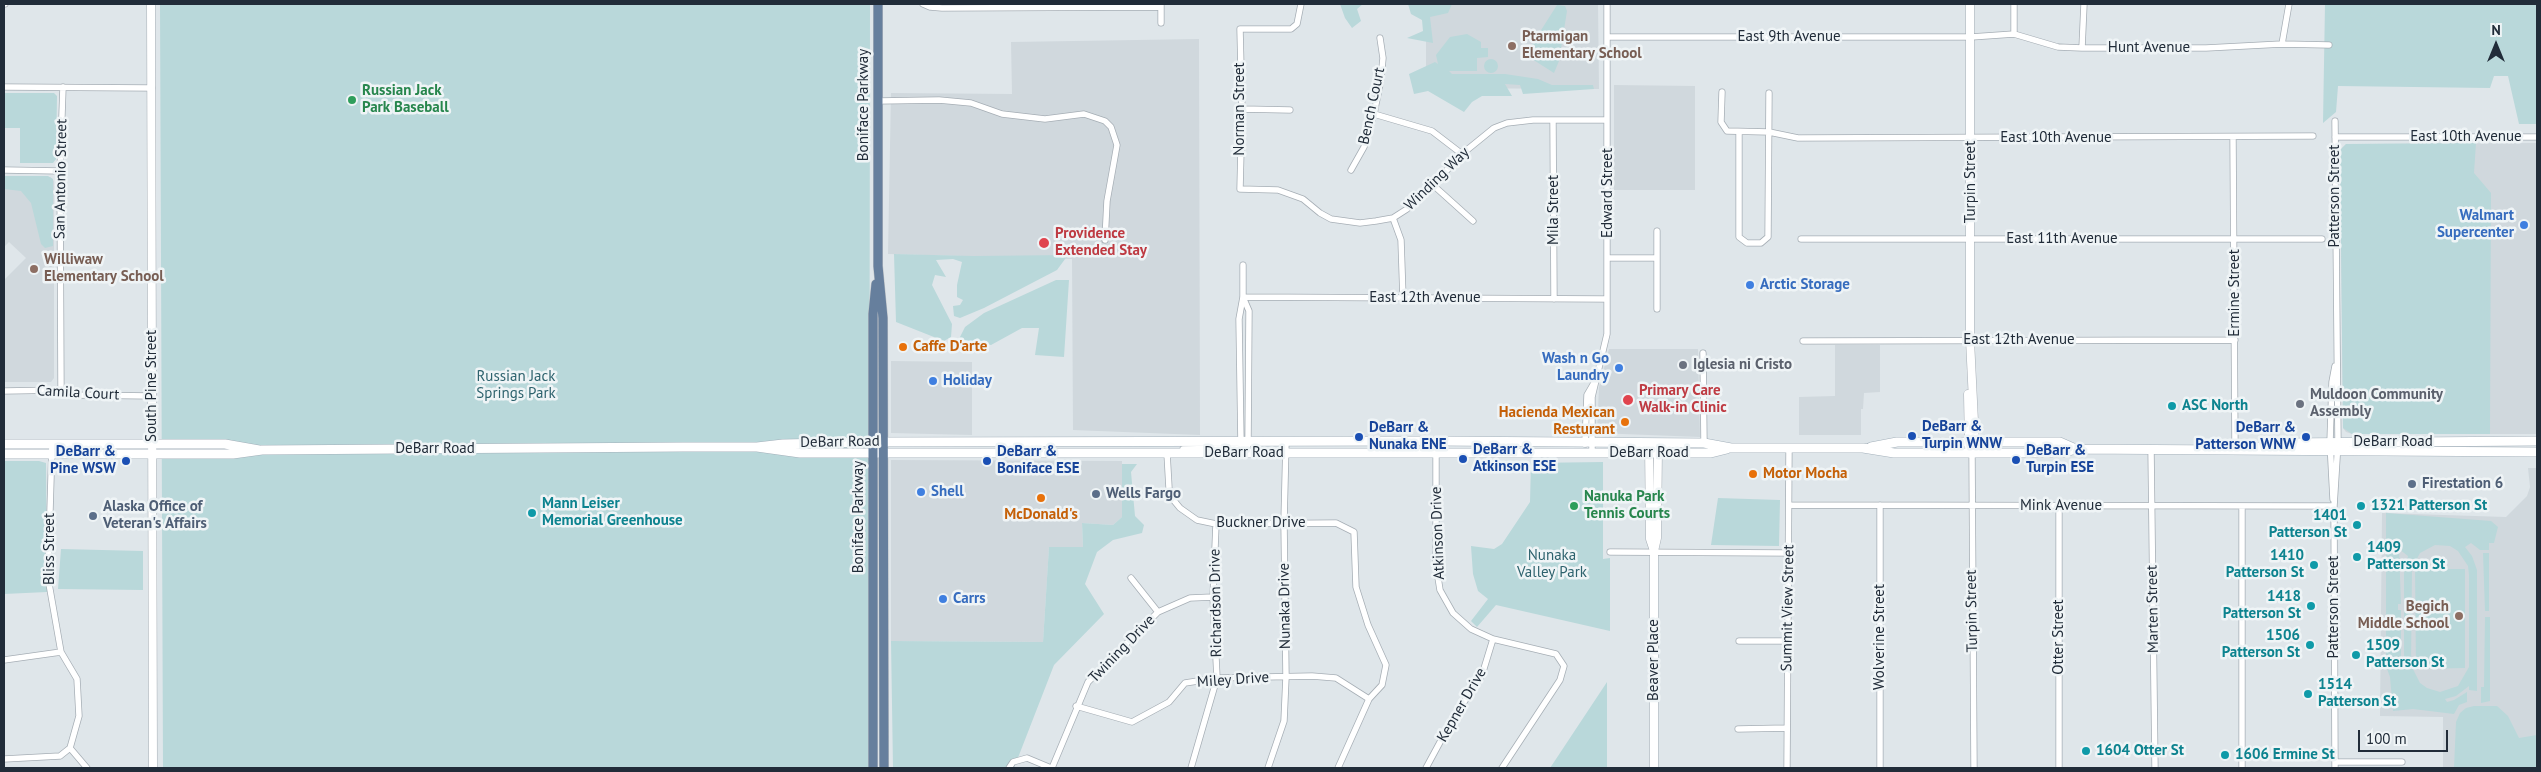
<!DOCTYPE html>
<html>
<head>
<meta charset="utf-8">
<style>
	body { margin:0 }
	#map { position:relative; width:2541px; height:772px; overflow:hidden; background:#dfe6ea; font-family:"PT Sans",sans-serif }
	canvas { display:block }
	.frame { position:absolute; inset:0; border:5px solid #212c39; pointer-events:none }
	.north { position:absolute; left:2471px; top:20px; width:50px; height:50px; -webkit-text-stroke:4px #eff4f6; paint-order:stroke; rotate:0deg; font-size:14px; font-weight:700; line-height:20px; text-align:center; color:#212c39 }
	.north::after { content:''; display:block; margin:auto; width:18px; height:22px; background:#212c39; clip-path:polygon(50% 0,100% 100%,50% 72%,0 100%) }
	.scale { position:absolute; left:2358px; top:730px; width:90px; height:22px; box-sizing:border-box; border:2px solid #212c39; border-top:0; padding-left:6px; font-size:15px; line-height:18px; white-space:nowrap; color:#212c39; -webkit-text-stroke:4px #eff4f6; paint-order:stroke }
</style>
</head>
<body>
<div id="map">
<canvas width="2541" height="772"></canvas>
<div class="frame"></div>
<div class="north">N</div>
<div class="scale">100 m</div>
</div>
<script>
const context = document.querySelector('canvas').getContext('2d');
context.lineJoin = 'round';
function paint(path, color) { context.fillStyle = color; context.fill(path, 'evenodd'); }
const poly = rows => new Path2D(rows.map(r => 'M' + r).join(''));
function stroke(path, color, width, dash) { context.strokeStyle = color; context.lineWidth = width; context.lineCap = dash ? 'butt' : 'round'; context.setLineDash(dash || []); context.stroke(path); }
function drawText(font, color, halo, rows, align = 'center') {
  context.font = font + ' "PT Sans",sans-serif'; context.lineWidth = 5; context.setLineDash([]); context.textBaseline = 'middle'; context.strokeStyle = halo; context.fillStyle = color; for (const [text, x, y, turn = 0] of rows) {
    context.save(); context.translate(x, y); context.rotate((+turn || 0) * Math.PI / 180); context.textAlign = isNaN(turn) ? turn : align; if (halo) context.strokeText(text, 0, 0); context.fillText(text, 0, 0); context.restore();
  }
}
const built = poly([
	[1426,4,1598,4,1599,89,1426,88],
	[1199,39,1200,435,1073,430,1072,259,888,254,891,93,1012,94,1011,42],
	[1614,85,1695,86,1695,190,1614,190],
	[2537,143,2537,434,2352,434,2346,432,2343,428,2340,150,2346,144],
	[4,177,50,177,54,181,54,378,51,382,4,382,4,280,26,258,9,242,4,247],
	[1835,345,1880,345,1880,392,1864,393,1863,409,1861,409,1861,435,1799,435,1799,397,1835,396],
	[1609,349,1698,349,1700,437,1597,433,1599,387],
	[891,361,972,362,972,435,891,433],
	[891,460,1122,461,1122,517,1113,525,1082,523,1083,547,1049,548,1043,642,891,641],
	[2528,468,2537,468,2537,768,2443,768,2443,717,2380,716,2382,513,2506,517,2527,496,2530,487]
]);
const green = poly([
	[160,4,870,4,869,768,163,768],
	[1340,4,1363,4,1357,9,1361,21,1352,28,1345,18],
	[1408,4,1452,4,1448,13,1430,17,1433,43,1407,38,1423,31,1422,20,1411,14],
	[2325,4,2537,4,2537,124,2519,124,2508,76,2494,76,2490,88,2338,86,2336,112,2323,123],
	[1557,5,1565,6,1567,11,1559,61,1554,73,1532,59,1531,46],
	[1467,34,1481,42,1481,48,1488,48,1488,57,1477,58,1477,71,1449,71,1452,74,1505,74,1538,79,1552,85,1593,85,1594,89,1523,94,1520,85,1505,84,1512,96,1482,96,1472,102,1464,112,1428,91,1414,94,1409,74,1435,62,1438,64,1436,55,1450,37],
	'1484 66a7 7 0 1 1 14 0a7 7 0 1 1-14 0Z',
	[4,93,54,93,57,96,56,159,53,163,20,163,20,128,4,128],
	[2476,143,2474,173,2491,193,2490,434,2352,434,2343,428,2340,150,2346,144],
	[4,176,48,176,53,179,53,246,45,248,41,244,31,203,21,191,4,189],
	[894,254,974,256,1068,255,1057,270,984,308,960,318,954,316,953,306,960,305,963,300,957,297,957,285,962,262,953,259,936,260,946,277,935,275,932,285,952,324,951,337,944,341,896,322],
	[1056,280,1069,280,1064,357,1035,355,1039,328,1022,328,991,345,959,339,965,327,984,313],
	[4,461,39,461,46,463,47,592,4,594],
	[1603,462,1603,559,1610,558,1610,631,1496,605,1477,627,1471,621,1488,599,1478,591,1473,574,1471,546,1494,549,1502,544,1530,502,1531,463],
	[1122,464,1137,464,1131,472,1135,516,1144,525,1142,533,1113,540,1097,552,1085,584,1104,614,1054,665,1014,768,893,768,891,641,1043,642,1049,547,1083,547,1082,523,1113,525,1122,517],
	[1718,498,1780,500,1779,546,1711,545],
	[2386,513,2491,521,2498,527,2494,543,2489,543,2489,550,2480,550,2471,543,2465,547,2472,556,2477,570,2477,691,2469,690,2469,686,2456,696,2445,699,2447,702,2454,700,2467,692,2467,702,2459,705,2454,714,2413,709,2393,711,2390,677,2386,666],
	[2435,545,2450,546,2458,551,2468,566,2469,575,2469,667,2458,686,2440,692,2427,688,2420,683,2411,665,2412,568,2420,553],
	[2399,549,2408,556,2404,573,2404,665,2399,664,2401,657,2401,610,2398,610,2398,604,2401,604],
	[61,549,143,551,143,590,58,589],
	[2483,553,2489,553,2489,611,2485,611],
	[2415,569,2465,569,2465,668,2416,669],
	[2485,617,2490,617,2490,701,2481,703,2481,687,2484,687],
	[1607,682,1607,768,1550,768,1558,756],
	[2474,706,2497,706,2508,716,2519,738,2537,735,2537,768,2454,768,2456,722,2460,713,2466,708]
]);
const minor = poly([
	[4,4,5,4],
	[923,4,930,7,942,8,1161,7],
	[1161,4,1161,23],
	[1301,4,1297,24,1291,29,1240,29,1242,109,1240,189,1278,190,1303,199,1320,213,1331,219,1360,223,1376,221,1393,218,1407,209,1433,185,1462,154,1494,128,1507,123,1533,120,1607,120],
	[2014,4,2014,34],
	[1607,37,1971,37,2014,34,2058,47,2082,48,2206,48,2282,44,2329,45],
	[2282,44,2289,4],
	[2082,48,2084,4],
	[4,87,152,88],
	[1722,92,1721,122,1727,131,1769,132,1798,138,2313,136],
	[878,101,939,100,971,103,1002,114,1045,119,1084,114,1105,121,1111,127,1117,145,1107,201,1105,240],
	[1242,109,1290,110],
	[1374,114,1432,131,1462,154],
	[1553,121,1554,299],
	[2335,121,2338,442,2334,506,2335,768],
	[1739,132,1739,237,1747,243,1761,243,1768,237,1769,93],
	[2233,137,2235,449],
	[2335,137,2537,137],
	[4,170,60,171],
	[1351,170,1364,147,1374,114,1381,79,1383,58,1380,38],
	[1433,185,1473,221],
	[1393,218,1401,240,1403,298],
	[1657,231,1657,309],
	[1801,239,2322,239],
	[1608,258,1657,258],
	[1243,297,1606,299],
	[1803,341,2235,340],
	[1703,353,1704,443],
	[61,390,60,171,63,87],
	[4,391,61,390,73,395,152,396],
	[1436,441,1436,565,1440,590,1453,613,1471,629,1493,639,1556,654,1564,666,1560,680,1502,768],
	[1241,444,1239,319,1243,297,1243,265],
	[1585,444,1587,395,1594,383],
	[1183,449,1242,448,1248,445,1249,311,1243,297],
	[2151,449,2155,768],
	[1169,453,1167,453,1169,488,1171,497,1180,508,1197,520,1216,524,1336,523,1354,532,1356,587,1368,625,1386,665,1382,685,1369,699,1338,768],
	[1592,453,1592,397,1607,334,1607,4],
	[1972,453,1974,768],
	[2333,499,2330,442,2332,382,2335,366],
	[1789,505,2334,506],
	[1880,505,1880,768],
	[2059,506,2059,768],
	[2242,506,2242,768],
	[1610,552,1789,553],
	[1131,578,1158,612],
	[1739,641,1788,641],
	[4,660,61,652],
	[1076,706,1132,722,1169,702,1185,683,1217,678,1312,676,1336,678,1369,699],
	[1738,729,1787,728],
	[70,748,87,768],
	[4,759,60,756,70,748,79,716,77,679,61,652,48,578,52,444],
	[2335,762,2402,762],
	[1009,768,1013,762,1027,758,1051,768],
	[1052,768,1088,682,1158,612,1190,598,1213,597],
	[1191,768,1217,678,1213,597,1216,524],
	[1268,768,1284,721,1286,677,1284,522,1286,442],
	[1426,768,1452,720,1482,675,1493,639],
	[1787,768,1789,448]
]);
const tertiary = poly([
	[151,4,153,768],
	[1970,4,1970,340,1975,442,1972,453],
	[1968,394,1969,447],
	[1649,443,1650,539,1654,551],
	[1654,768,1654,551,1657,538,1658,448]
]);
const secondary = poly([
	[4,444,225,444,259,450],
	[757,447,783,444,872,442,1436,441,1704,443,1731,448,1863,448,1894,453,2062,453,2076,449,2537,452],
	[1871,447,1897,442,2060,442,2076,449],
	[2259,447,2280,443,2537,441],
	[4,454,233,454,262,450,683,447,757,447,800,453,1711,453,1727,449]
]);
const primary = poly([
	[878,4,878,266,883,318,884,768],
	[873,768,873,314,876,284]
]);
const markers = [
	[1512,46,5,"#8d6e63"],
	[352,100,5,"#2e9e5b"],
	[2524,225,5,"#3f7fe0"],
	[1044,243,6,"#e0444e"],
	[34,269,5,"#8d6e63"],
	[1750,285,5,"#3f7fe0"],
	[903,347,5,"#e8710a"],
	[1683,365,5,"#6b7280"],
	[1619,368,5,"#3f7fe0"],
	[933,381,5,"#3f7fe0"],
	[1628,400,6,"#e0444e"],
	[2300,404,5,"#6b7280"],
	[2172,406,5,"#0f9aa8"],
	[1625,422,5,"#e8710a"],
	[1912,436,5,"#1a4fb4"],
	[1359,437,5,"#1a4fb4"],
	[2306,437,5,"#1a4fb4"],
	[1463,459,5,"#1a4fb4"],
	[2016,460,5,"#1a4fb4"],
	[126,461,5,"#1a4fb4"],
	[987,461,5,"#1a4fb4"],
	[1753,474,5,"#e8710a"],
	[2412,484,5,"#5c6f8a"],
	[921,492,5,"#3f7fe0"],
	[1096,494,5,"#5c6f8a"],
	[1041,498,5,"#e8710a"],
	[1574,506,5,"#2e9e5b"],
	[2361,506,5,"#0f9aa8"],
	[532,513,5,"#0f9aa8"],
	[93,516,5,"#5c6f8a"],
	[2357,525,5,"#0f9aa8"],
	[2357,557,5,"#0f9aa8"],
	[2314,565,5,"#0f9aa8"],
	[943,599,5,"#3f7fe0"],
	[2311,606,5,"#0f9aa8"],
	[2459,616,5,"#8d6e63"],
	[2310,645,5,"#0f9aa8"],
	[2356,655,5,"#0f9aa8"],
	[2308,694,5,"#0f9aa8"],
	[2086,751,5,"#0f9aa8"],
	[2225,755,5,"#0f9aa8"]
];
const educationNames = [
	["Ptarmigan",1522,37],
	["Elementary School",1522,54],
	["Williwaw",44,260],
	["Elementary School",44,277],
	["Begich",2449,607,"right"],
	["Middle School",2449,624,"right"]
];
const streetNames = [
	["East 9th Avenue",1789,37],
	["Hunt Avenue",2149,48],
	["Boniface Parkway",864,105,-90],
	["Bench Court",1372,106,-78],
	["Norman Street",1240,109,-90],
	["East 10th Avenue",2466,137],
	["East 10th Avenue",2056,138],
	["San Antonio Street",61,179,-89],
	["Winding Way",1437,179,-44],
	["Turpin Street",1971,182,-90],
	["Edward Street",1608,193,-90],
	["Patterson Street",2335,196,-90],
	["Mila Street",1554,210,-90],
	["East 11th Avenue",2062,239],
	["Ermine Street",2235,293,-90],
	["East 12th Avenue",1425,298],
	["East 12th Avenue",2019,340],
	["South Pine Street",152,386,-90],
	["Camila Court",78,393,3],
	["DeBarr Road",840,442,-1],
	["DeBarr Road",2393,442],
	["DeBarr Road",435,449],
	["DeBarr Road",1244,453],
	["DeBarr Road",1649,453],
	["Mink Avenue",2061,506],
	["Boniface Parkway",859,517,-90],
	["Buckner Drive",1261,523],
	["Atkinson Drive",1438,533,-92],
	["Bliss Street",50,549,-90],
	["Richardson Drive",1216,603,-91],
	["Nunaka Drive",1285,606,-91],
	["Patterson Street",2334,607,-90],
	["Summit View Street",1788,608,-89],
	["Marten Street",2153,609,-91],
	["Turpin Street",1972,611,-91],
	["Wolverine Street",1880,637,-90],
	["Otter Street",2059,637,-90],
	["Twining Drive",1122,649,-46],
	["Beaver Place",1654,660,-90],
	["Miley Drive",1233,680,-4],
	["Kepner Drive",1462,705,-60]
];
const leisureNames = [
	["Russian Jack",362,91],
	["Park Baseball",362,108],
	["Nanuka Park",1584,497],
	["Tennis Courts",1584,514]
];
const shopNames = [
	["Walmart",2514,216,"right"],
	["Supercenter",2514,233,"right"],
	["Arctic Storage",1760,285],
	["Wash n Go",1609,359,"right"],
	["Laundry",1609,376,"right"],
	["Holiday",943,381],
	["Shell",931,492],
	["Carrs",953,599]
];
const healthNames = [
	["Providence",1055,234],
	["Extended Stay",1055,251],
	["Primary Care",1639,391],
	["Walk-in Clinic",1639,408]
];
const foodNames = [
	["Caffe D'arte",913,347],
	["Hacienda Mexican",1615,413,"right"],
	["Resturant",1615,430,"right"],
	["Motor Mocha",1763,474],
	["McDonald's",1041,515,"center"]
];
const worshipNames = [
	["Iglesia ni Cristo",1693,365],
	["Muldoon Community",2310,395],
	["Assembly",2310,412]
];
const parkNames = [
	["Russian Jack",516,377],
	["Springs Park",516,394],
	["Nunaka",1552,556],
	["Valley Park",1552,573]
];
const cultureNames = [
	["ASC North",2182,406],
	["Mann Leiser",542,504],
	["Memorial Greenhouse",542,521],
	["1321 Patterson St",2371,506],
	["1401",2347,516,"right"],
	["Patterson St",2347,533,"right"],
	["1409",2367,548],
	["Patterson St",2367,565],
	["1410",2304,556,"right"],
	["Patterson St",2304,573,"right"],
	["1418",2301,597,"right"],
	["Patterson St",2301,614,"right"],
	["1506",2300,636,"right"],
	["Patterson St",2300,653,"right"],
	["1509",2366,646],
	["Patterson St",2366,663],
	["1514",2318,685],
	["Patterson St",2318,702],
	["1604 Otter St",2096,751],
	["1606 Ermine St",2235,755]
];
const transitNames = [
	["DeBarr &",1922,427],
	["Turpin WNW",1922,444],
	["DeBarr &",1369,428],
	["Nunaka ENE",1369,445],
	["DeBarr &",2296,428,"right"],
	["Patterson WNW",2296,445,"right"],
	["DeBarr &",1473,450],
	["Atkinson ESE",1473,467],
	["DeBarr &",2026,451],
	["Turpin ESE",2026,468],
	["DeBarr &",116,452,"right"],
	["Pine WSW",116,469,"right"],
	["DeBarr &",997,452],
	["Boniface ESE",997,469]
];
const serviceNames = [
	["Firestation 6",2422,484],
	["Wells Fargo",1106,494],
	["Alaska Office of",103,507],
	["Veteran's Affairs",103,524]
];
paint(built, '#d0d8dd');
paint(green, '#b9d8da');
stroke(minor, '#a6aeb5', 7);
stroke(tertiary, '#a6aeb5', 9);
stroke(secondary, '#a4b1bb', 10);
stroke(primary, '#bcc0c4', 10);
stroke(minor, '#fff', 5.5);
stroke(tertiary, '#fff', 8);
stroke(secondary, '#fff', 9);
stroke(primary, '#667f9d', 9);
for (const [x, y, r, color] of markers) { const dot = new Path2D(); dot.arc(x, y, r, 0, 2 * Math.PI); context.fillStyle = color; context.fill(dot); stroke(dot, '#eff4f6', 2); }
drawText('bold 15px', '#785e54', '#eff4f6', educationNames, 'left');
drawText('15px', '#212c39', '#eff4f6', streetNames);
drawText('bold 15px', '#27864d', '#eff4f6', leisureNames, 'left');
drawText('bold 15px', '#366cbe', '#eff4f6', shopNames, 'left');
drawText('bold 15px', '#be3a42', '#eff4f6', healthNames, 'left');
drawText('bold 15px', '#c56008', '#eff4f6', foodNames, 'left');
drawText('bold 15px', '#5b616d', '#eff4f6', worshipNames, 'left');
drawText('15px', '#2d626d', '#eff4f6', parkNames);
drawText('bold 15px', '#0d838f', '#eff4f6', cultureNames, 'left');
drawText('bold 15px', '#164399', '#eff4f6', transitNames, 'left');
drawText('bold 15px', '#4e5e75', '#eff4f6', serviceNames, 'left');
</script>
</body>
</html>
